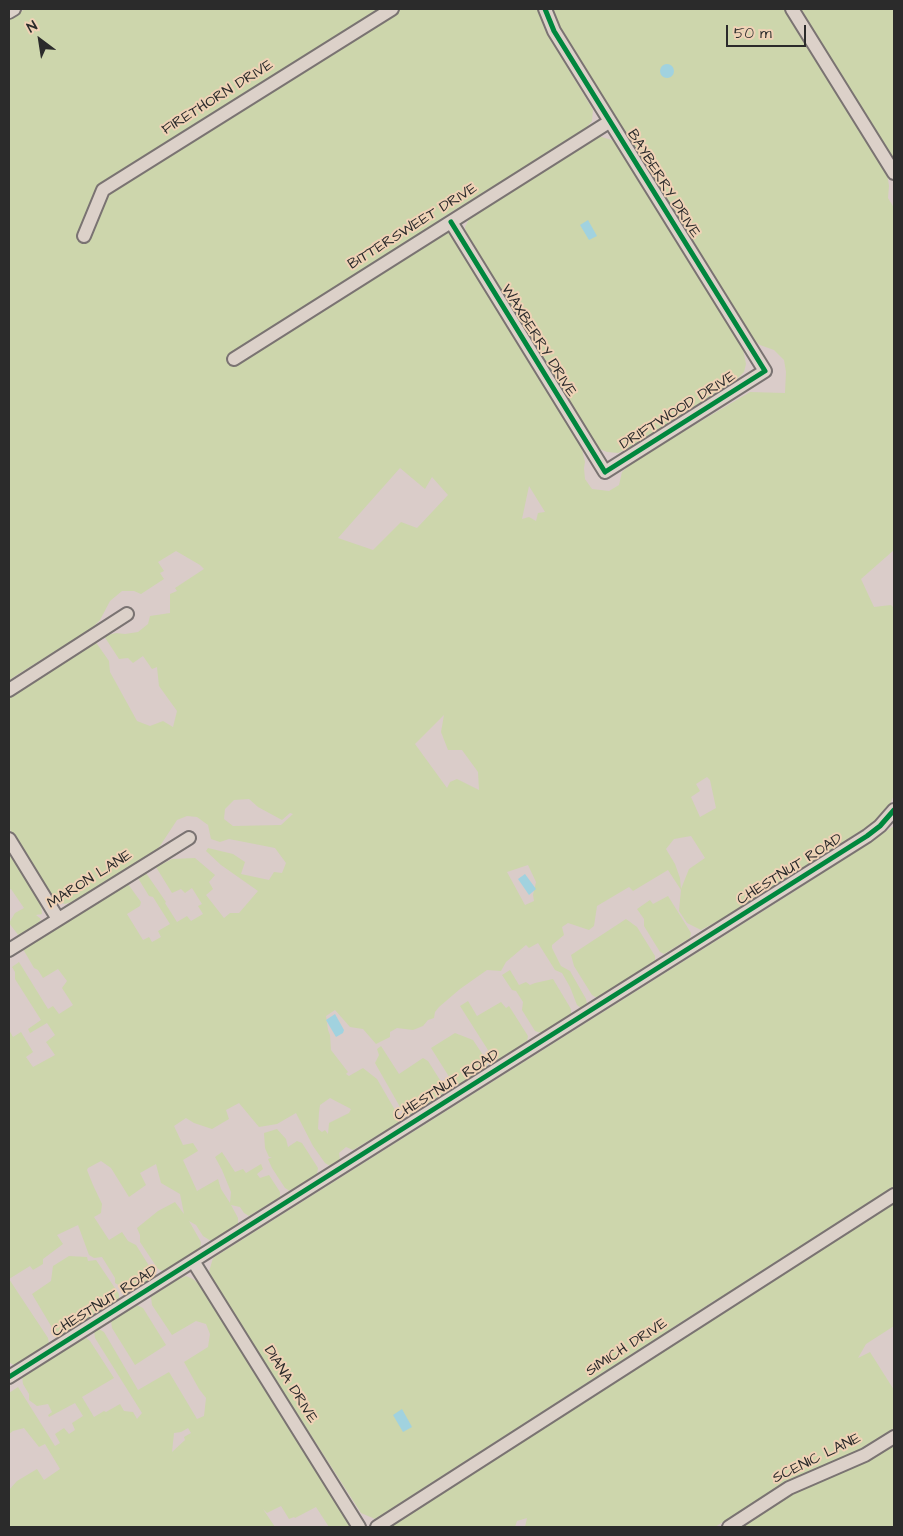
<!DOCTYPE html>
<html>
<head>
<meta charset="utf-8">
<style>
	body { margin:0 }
	#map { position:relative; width:903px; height:1536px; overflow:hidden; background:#daccc9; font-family:"Architects Daughter",sans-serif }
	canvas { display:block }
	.frame { position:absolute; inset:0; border:10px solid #2b2b2b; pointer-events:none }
	.north { position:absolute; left:15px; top:15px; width:50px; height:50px; -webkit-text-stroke:4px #efd2b6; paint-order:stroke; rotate:329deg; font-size:14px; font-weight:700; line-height:20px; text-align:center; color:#2b2b2b }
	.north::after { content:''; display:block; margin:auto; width:18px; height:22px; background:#2b2b2b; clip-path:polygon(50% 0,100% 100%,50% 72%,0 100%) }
	.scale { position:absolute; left:726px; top:25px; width:80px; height:22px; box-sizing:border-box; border:2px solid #2b2b2b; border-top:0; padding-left:6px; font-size:15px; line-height:18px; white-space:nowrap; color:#2b2b2b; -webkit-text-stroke:4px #efd2b6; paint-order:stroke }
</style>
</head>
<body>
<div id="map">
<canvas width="903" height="1536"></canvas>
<div class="frame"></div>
<div class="north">N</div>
<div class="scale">50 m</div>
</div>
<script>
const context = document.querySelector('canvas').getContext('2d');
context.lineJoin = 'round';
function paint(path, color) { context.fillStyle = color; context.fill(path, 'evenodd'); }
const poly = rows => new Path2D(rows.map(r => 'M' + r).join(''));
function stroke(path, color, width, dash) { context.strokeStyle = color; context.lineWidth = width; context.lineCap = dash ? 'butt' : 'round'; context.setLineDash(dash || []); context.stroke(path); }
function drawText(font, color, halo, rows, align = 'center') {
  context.font = font + ' "Architects Daughter",sans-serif'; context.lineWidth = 4; context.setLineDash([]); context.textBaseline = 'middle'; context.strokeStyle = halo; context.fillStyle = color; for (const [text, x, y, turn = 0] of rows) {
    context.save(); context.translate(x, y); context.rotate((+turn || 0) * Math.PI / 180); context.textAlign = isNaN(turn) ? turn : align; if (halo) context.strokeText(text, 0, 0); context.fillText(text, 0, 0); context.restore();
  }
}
const green = poly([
	[25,9,538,9,545,30,593,110,592,121,586,128,531,162,528,168,518,171,440,219,568,423,582,449,585,462,584,468,585,479,592,489,609,491,619,485,622,472,632,462,750,392,785,393,786,372,784,360,774,350,760,345,750,337,561,32,551,9,785,9,887,173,889,186,888,198,894,208,894,550,861,579,874,607,891,605,894,608,894,795,888,808,877,820,746,906,701,930,687,923,679,911,681,890,668,870,633,891,629,887,597,906,594,926,589,930,568,923,562,927,564,935,552,945,552,948,561,966,570,971,586,999,587,1004,581,1008,577,1005,570,987,562,973,555,970,538,943,529,948,526,945,506,962,501,971,487,970,460,989,439,1007,435,1012,434,1018,428,1020,423,1026,413,1030,397,1028,390,1032,390,1037,376,1044,363,1029,350,1027,335,1010,326,1016,328,1030,330,1035,331,1050,348,1072,346,1074,349,1076,363,1068,377,1079,399,1117,398,1123,353,1150,346,1147,339,1153,340,1160,330,1166,325,1163,313,1146,296,1113,277,1124,259,1127,239,1103,226,1110,229,1119,212,1129,194,1123,186,1118,174,1126,183,1145,193,1143,198,1151,183,1160,197,1191,218,1179,221,1189,230,1203,231,1192,222,1170,215,1157,222,1152,235,1172,243,1169,246,1173,261,1164,263,1169,257,1174,260,1178,269,1175,280,1192,280,1197,249,1216,244,1213,240,1207,231,1205,238,1218,238,1224,211,1241,203,1236,196,1225,189,1221,201,1242,200,1249,163,1271,158,1269,140,1242,140,1235,137,1228,158,1211,175,1202,184,1214,180,1194,161,1183,156,1164,140,1173,146,1185,129,1197,111,1168,101,1161,88,1168,87,1170,93,1185,102,1204,101,1213,94,1217,109,1240,122,1232,128,1241,136,1245,153,1272,150,1274,150,1279,132,1291,127,1289,123,1291,120,1286,115,1283,115,1278,102,1257,94,1258,89,1255,78,1225,57,1235,63,1244,43,1259,43,1264,33,1270,30,1266,9,1279,48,1338,49,1344,14,1365,10,1363,9,1359,9,1030,13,1037,21,1032,33,1052,26,1057,33,1067,55,1055,46,1042,55,1035,47,1023,30,1033,28,1029,41,1020,15,979,15,972,12,967,19,962,48,1009,53,1006,59,1014,73,1005,62,988,67,981,58,969,43,978,38,970,34,968,23,949,128,884,141,902,140,906,127,914,143,940,149,937,152,942,161,937,158,931,170,924,153,897,149,896,141,883,138,878,146,873,166,902,165,903,177,922,187,916,191,921,203,914,198,906,202,904,192,888,185,893,181,889,172,893,156,867,172,859,195,858,215,875,209,882,213,889,206,895,224,918,230,913,239,913,258,891,221,865,206,851,208,848,233,854,245,862,241,874,269,880,274,872,282,873,286,863,275,848,229,839,220,842,211,839,208,825,197,817,187,816,177,820,156,852,78,900,65,904,55,901,9,828,9,695,95,641,109,661,110,672,137,721,150,726,163,721,173,727,177,711,159,686,157,667,152,669,143,656,133,663,128,658,119,659,104,636,116,633,125,634,138,632,148,624,150,616,170,613,170,594,177,591,175,588,204,569,200,565,176,551,158,562,164,571,160,573,164,579,141,594,134,591,122,591,110,601,100,620,92,628,9,680,9,19],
	[400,468,425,489,432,477,448,495,417,528,401,522,373,550,338,538],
	[529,486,545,512,538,513,536,521,529,517,522,519],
	[444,715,441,732,448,750,462,750,478,772,479,790,457,779,450,782,447,788,415,744],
	[707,777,710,780,716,808,700,817,691,797,700,791,696,784],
	[249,799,258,807,282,820,290,813,293,814,281,825,233,826,224,819,225,809,234,800],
	[691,836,705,858,689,869,681,889,680,878,675,864,666,849,674,839],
	[528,865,536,882,533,895,534,901,525,905,507,872],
	[330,1098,351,1109,349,1113,329,1123,328,1134,325,1130,322,1132,318,1129,319,1112,320,1105],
	[800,9,894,9,894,159],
	[598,136,612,140,619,148,743,349,746,364,744,372,736,380,629,448,618,453,607,452,600,449,593,441,466,234,465,227,469,219],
	[894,826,894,1186,744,1282,725,1301,717,1299,669,1330,667,1333,646,1347,635,1352,375,1519,361,1513,208,1275,213,1258,795,891],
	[9,854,41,905,42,914,36,915,41,919,37,925,19,936,9,923,15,913,24,908,11,889,9,890],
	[668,896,691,933,690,938,664,954,660,952,644,926,644,919,637,909,650,900,653,904],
	[626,919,637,927,655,956,655,961,597,998,592,995,574,966,571,955],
	[510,970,519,985,526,982,530,985,535,983,553,979,571,1009,571,1014,541,1033,535,1031,522,1010,523,1002,516,991,512,990,502,975],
	[468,1001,477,1016,501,1002,506,1008,509,1006,528,1036,527,1041,498,1060,493,1058,460,1006],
	[455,1033,473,1040,487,1061,487,1067,459,1085,453,1083,431,1048],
	[381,1046,399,1074,423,1058,428,1061,445,1088,444,1093,408,1116,404,1114,375,1063,379,1055,377,1049],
	[277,1129,286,1139,288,1147,297,1141,302,1143,318,1168,317,1174,290,1191,285,1188,272,1168,268,1159,272,1157,269,1157,265,1148,264,1133],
	[894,1203,894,1326,866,1344,858,1358,870,1352,894,1390,894,1428,855,1452,784,1484,715,1527,525,1527,527,1518,517,1521,515,1527,389,1527],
	[69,1256,87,1257,88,1261,96,1260,119,1294,119,1299,61,1336,54,1331,32,1294,51,1281,53,1266],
	[186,1276,193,1279,200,1285,350,1523,351,1527,329,1527,316,1507,295,1518,294,1517,289,1519,281,1506,267,1513,263,1509,275,1527,9,1527,9,1490,17,1481,37,1469,44,1480,60,1469,45,1444,39,1447,24,1428,13,1431,9,1434,9,1393,18,1387,55,1446,60,1443,55,1434,64,1428,69,1434,75,1430,72,1423,83,1416,75,1403,49,1417,48,1415,52,1412,48,1404,37,1406,29,1400,29,1394,23,1384,22,1376,85,1337,90,1341,114,1378,82,1397,94,1417,104,1411,106,1412,120,1404,124,1411,133,1412,137,1419,142,1413,95,1338,94,1331,99,1329,104,1332,138,1390,169,1372,197,1419,204,1416,206,1398,199,1389,184,1362,208,1347,210,1334,206,1324,196,1321,172,1335,152,1305,151,1297,177,1280],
	[188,1428,191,1433,184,1437,185,1440,172,1452,174,1433,181,1432],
	[137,1305,143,1308,166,1345,135,1365,112,1328,111,1321],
	[894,1445,894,1527,740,1527,792,1494,878,1456]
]);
const water = poly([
	'660 71a7 7 0 1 1 14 0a7 7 0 1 1-14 0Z',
	[588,220,597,236,589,240,580,225],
	[525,874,536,889,529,895,518,879],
	[335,1014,344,1030,343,1033,336,1037,326,1020],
	[402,1409,412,1427,403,1432,393,1415]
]);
const minor = poly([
	[792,9,894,173],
	[9,12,14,9],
	[451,222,605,472,765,371,554,31,545,9],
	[84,236,103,190,392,9],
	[234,359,609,122],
	[9,690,127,614],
	[9,839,58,919],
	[9,950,189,838],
	[193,1261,359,1527],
	[9,1377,867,836,880,826,894,810],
	[377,1527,894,1195],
	[729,1527,789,1488,865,1455,894,1437]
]);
const cycleway = poly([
	[451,222,605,472,765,371,554,31,545,9],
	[9,1377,867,836,880,826,894,810]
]);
const streetNames = [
	["FIRETHORN DRIVE",218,98,-32],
	["BAYBERRY DRIVE",663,184,58],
	["BITTERSWEET DRIVE",413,227,-32],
	["WAXBERRY DRIVE",538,341,58],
	["DRIFTWOOD DRIVE",678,411,-32],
	["CHESTNUT ROAD",790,870,-32],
	["MARON LANE",90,880,-32],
	["CHESTNUT ROAD",447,1086,-32],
	["CHESTNUT ROAD",105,1302,-32],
	["SIMICH DRIVE",627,1348,-33],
	["DIANA DRIVE",290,1385,58],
	["SCENIC LANE",817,1459,-26]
];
paint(green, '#cdd6ac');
paint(water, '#a1d2df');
stroke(minor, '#7a7372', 16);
stroke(minor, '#dcd1c9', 12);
stroke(cycleway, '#00873e', 5);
drawText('15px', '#2b2b2b', '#efd2b6', streetNames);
</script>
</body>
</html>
